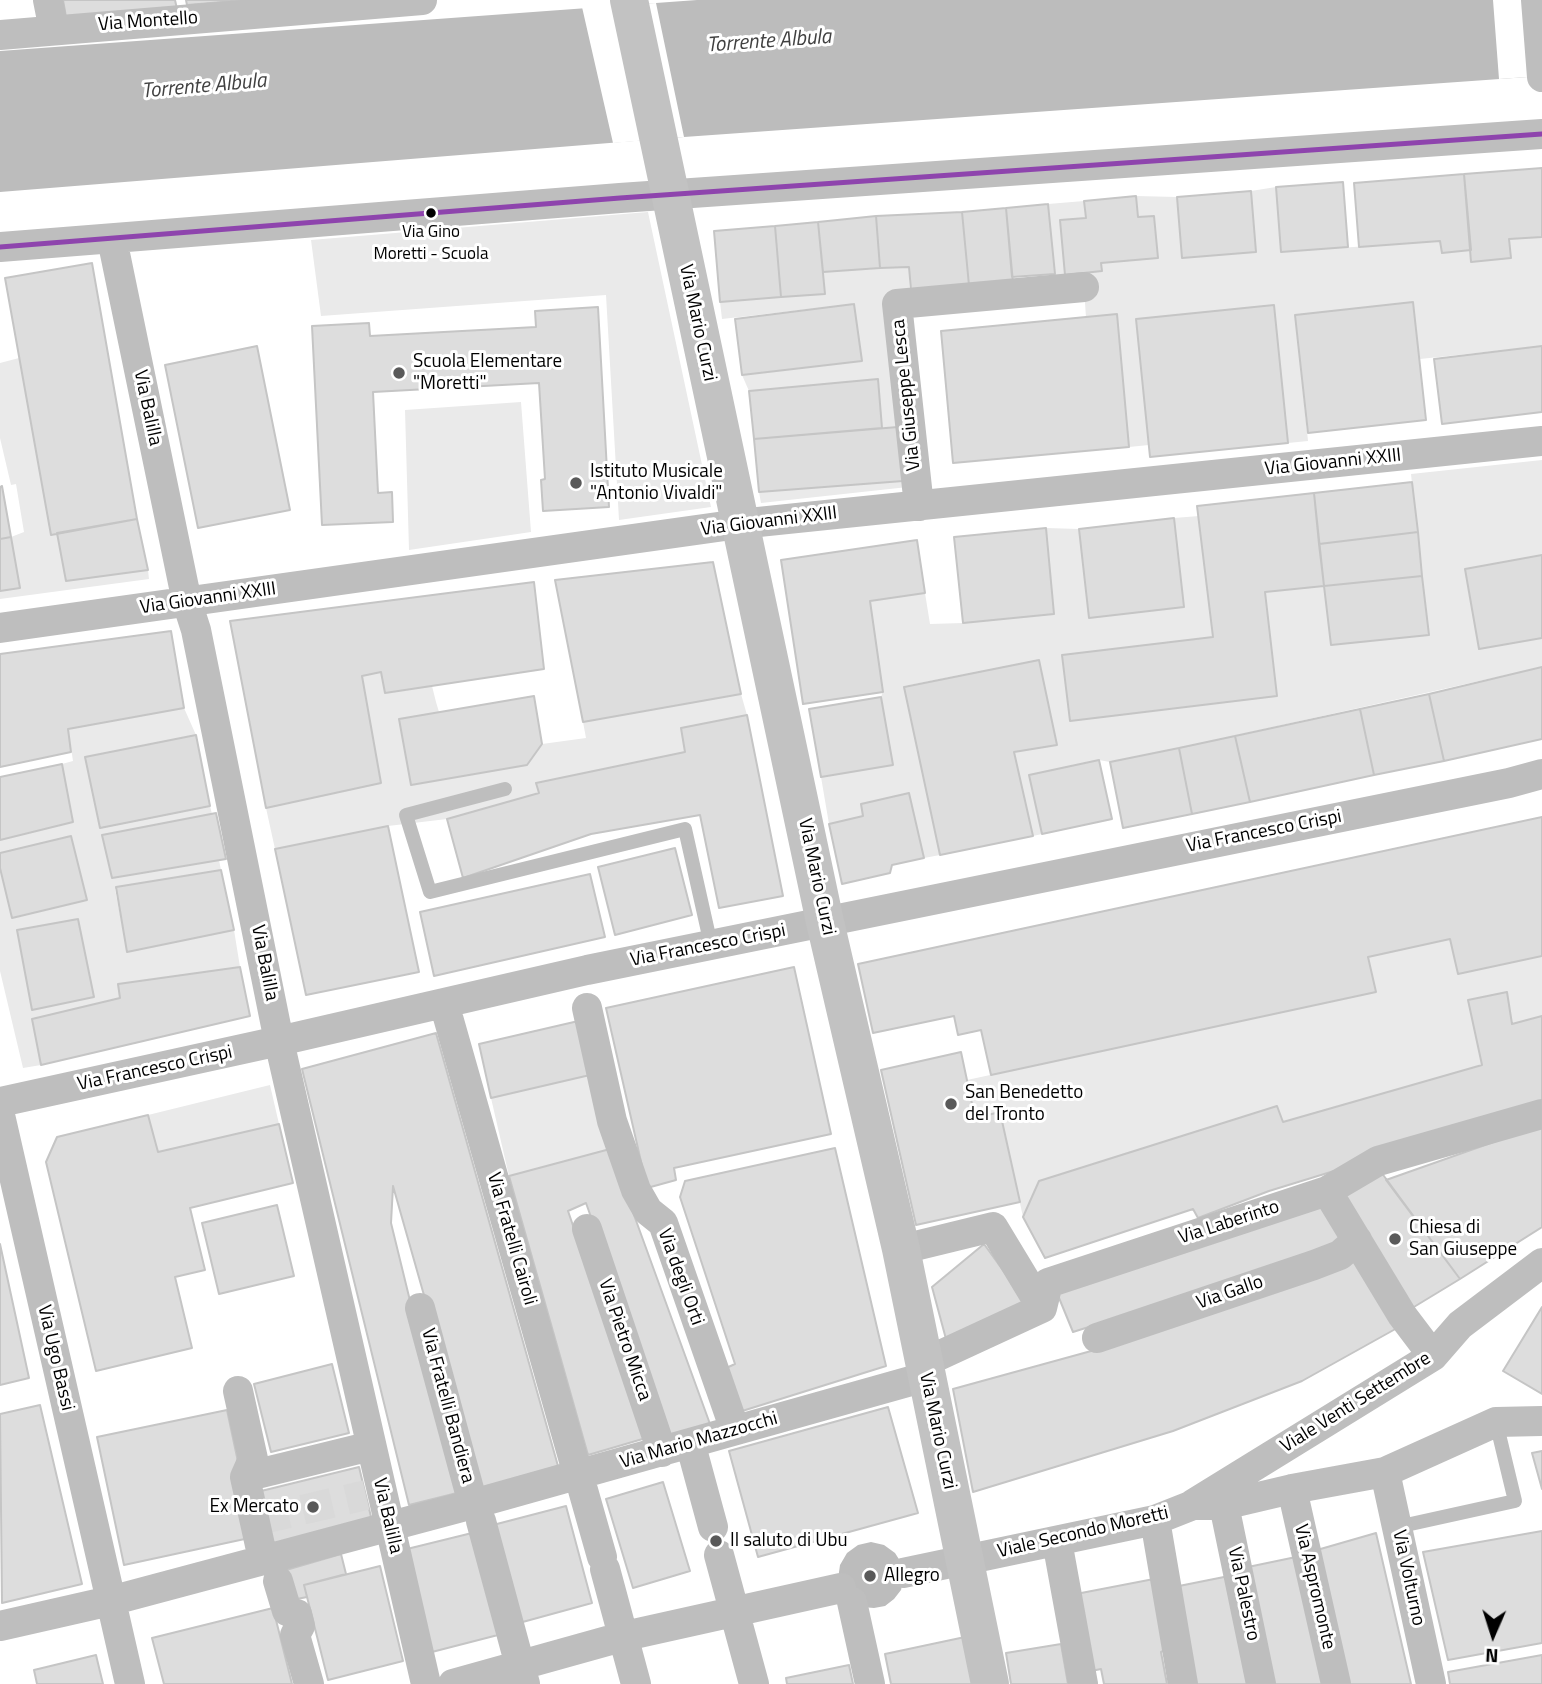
<!DOCTYPE html>
<html>
<head>
<meta charset="utf-8">
<style>
	body { margin:0 }
	#map { position:relative; width:1542px; height:1684px; overflow:hidden; background:#fff; font-family:"Titillium Web",sans-serif }
	canvas { display:block }
	.north { position:absolute; left:1458px; top:1600px; width:70px; height:70px; -webkit-text-stroke:5px #fff; paint-order:stroke; rotate:183deg; font-size:19px; font-weight:700; line-height:28px; text-align:center; color:#000 }
	.north::after { content:''; display:block; margin:auto; width:24px; height:32px; background:#000; clip-path:polygon(50% 0,100% 100%,50% 72%,0 100%) }
</style>
</head>
<body>
<div id="map">
<canvas width="1542" height="1684"></canvas>
<div class="north">N</div>
</div>
<script>
const context = document.querySelector('canvas').getContext('2d');
context.lineJoin = 'round';
function paint(path, color) { context.fillStyle = color; context.fill(path, 'evenodd'); }
const poly = rows => new Path2D(rows.map(r => 'M' + r).join(''));
function stroke(path, color, width, dash) { context.strokeStyle = color; context.lineWidth = width; context.lineCap = dash ? 'butt' : 'round'; context.setLineDash(dash || []); context.stroke(path); }
function drawText(font, color, halo, rows, align = 'center') {
  context.font = font + ' "Titillium Web",sans-serif'; context.lineWidth = 6; context.setLineDash([]); context.textBaseline = 'middle'; context.strokeStyle = halo; context.fillStyle = color; for (const [text, x, y, turn = 0] of rows) {
    context.save(); context.translate(x, y); context.rotate((+turn || 0) * Math.PI / 180); context.textAlign = isNaN(turn) ? turn : align; if (halo) context.strokeText(text, 0, 0); context.fillText(text, 0, 0); context.restore();
  }
}
const green = poly([
	[1276,187,1281,252,1440,241,1442,253,1471,250,1472,262,1510,258,1509,239,1542,237,1542,346,1420,359,1412,302,1295,315,1308,441,1288,443,1274,305,1136,319,1149,445,1129,447,1117,315,1086,318,1084,287,1057,290,1048,204,1084,201,1086,218,1061,220,1065,275,1102,271,1101,263,1138,217,1136,196,1177,197,1182,258,1256,252,1251,191],
	[648,212,711,507,619,520,606,295,321,316,311,240],
	[909,267,917,486,761,503,759,492,902,481,897,427,882,428,877,379,749,391,742,375,861,361,854,304,722,319,720,302,824,294,823,272],
	[19,358,51,534,57,533,66,581,148,570,149,579,0,599,0,591,20,588,11,537,24,532,16,484,11,485,0,438,0,363],
	[521,402,531,532,409,550,405,410],
	[1542,460,1542,667,1179,748,1110,762,1099,760,1030,775,1042,834,1033,836,1014,752,1057,745,1039,660,904,686,940,855,924,858,909,794,861,804,863,816,829,824,821,777,893,764,881,697,883,691,870,601,925,593,930,624,963,623,1054,614,1046,528,1079,529,1089,617,1174,518,1199,516,1213,637,1071,721,1277,696,1265,592,1324,586,1331,645,1428,635,1411,474],
	[381,672,385,693,432,686,436,702,439,712,399,720,411,785,527,765,542,744,586,738,583,722,741,694,747,715,681,728,685,752,537,783,539,793,447,819,388,826,275,849,266,808,381,783,362,676],
	[184,708,196,735,85,758,100,828,210,806,212,814,102,835,113,877,219,860,221,870,115,889,127,951,234,930,240,967,118,984,120,998,32,1019,41,1065,23,1068,0,971,0,840,73,822,62,764,73,761,68,729],
	[1450,939,1458,974,1542,956,1542,1016,1512,1024,1507,993,1468,1000,1482,1065,1283,1122,1277,1106,1040,1181,1023,1217,1000,1112,975,1118,967,1080,1375,992,1368,957],
	[590,1075,610,1149,509,1176,491,1098],
	[270,1085,279,1124,158,1152,148,1115]
]);
const water = poly([
	[697,0,1542,0,1542,76,684,137,0,192,0,51],
	[871,1542,884,1545,895,1553,902,1564,903,1581,901,1590,894,1599,885,1606,874,1608,862,1607,838,1579,840,1565,847,1553,858,1545]
]);
const pier = poly([
	[1493,0,1542,0,1542,76,1499,79],
	[656,3,684,137,613,143,582,7]
]);
const building = poly([
	[63,0,175,0,177,9,66,17,63,0],
	[186,0,246,0,187,5,186,0],
	[1542,168,1542,237,1509,239,1511,258,1471,262,1464,174,1542,168],
	[1464,174,1471,250,1442,253,1440,241,1359,247,1354,183,1464,174],
	[1343,182,1348,247,1281,252,1276,187,1343,182],
	[1251,191,1256,252,1182,258,1177,197,1251,191],
	[1136,196,1138,217,1154,216,1158,258,1101,263,1102,271,1065,275,1060,220,1086,218,1084,201,1136,196],
	[1048,204,1055,274,1012,277,1006,208,1048,204],
	[1006,208,1014,293,970,296,962,212,1006,208],
	[962,212,970,296,912,301,909,267,880,268,876,216,962,212],
	[876,216,880,268,823,272,818,222,876,216],
	[818,222,825,294,781,297,775,226,818,222],
	[775,226,781,297,720,302,714,231,775,226],
	[92,263,137,519,51,535,5,278,92,263],
	[1413,302,1426,420,1308,433,1295,315,1413,302],
	[854,304,862,361,742,375,735,319,854,304],
	[1274,305,1288,443,1150,457,1136,319,1274,305],
	[598,307,609,507,543,511,541,480,545,479,539,383,373,392,378,493,392,492,393,522,322,525,312,326,369,323,370,336,536,327,535,311,598,307],
	[1117,314,1129,447,953,463,941,331,1117,314],
	[257,346,290,510,198,528,165,365,257,346],
	[1542,346,1542,412,1442,424,1434,359,1542,346],
	[878,379,882,428,754,439,749,391,878,379],
	[898,427,903,481,759,492,754,439,898,427],
	[1412,482,1418,532,1319,544,1314,493,1412,482],
	[2,486,11,537,0,539,0,487,2,486],
	[1314,493,1324,586,1265,592,1277,696,1070,721,1062,655,1213,637,1197,506,1314,493],
	[1174,518,1184,607,1089,618,1079,529,1174,518],
	[137,519,148,570,66,581,57,533,137,519],
	[1046,528,1054,614,963,623,954,537,1046,528],
	[1418,532,1422,576,1324,586,1319,544,1418,532],
	[11,537,20,588,0,591,0,539,11,537],
	[917,540,925,593,870,601,883,692,803,704,781,560,917,540],
	[1542,555,1542,638,1479,649,1465,569,1542,555],
	[713,562,741,694,583,722,555,580,713,562],
	[1422,576,1429,635,1331,645,1324,586,1422,576],
	[534,582,544,669,385,693,381,672,362,676,381,783,266,808,230,621,534,582],
	[171,631,184,708,68,729,71,752,0,767,0,654,171,631],
	[1039,660,1057,745,1014,752,1033,836,940,855,904,687,1039,660],
	[1542,667,1542,739,1444,761,1429,694,1542,667],
	[1429,694,1444,761,1374,775,1360,709,1429,694],
	[534,696,542,744,527,765,411,785,399,719,534,696],
	[881,697,893,765,821,777,809,709,881,697],
	[1360,709,1374,775,1250,802,1235,736,1360,709],
	[747,715,783,896,719,908,700,815,591,834,463,878,447,819,539,793,536,783,685,752,681,728,747,715],
	[196,735,210,806,100,828,85,757,196,735],
	[1235,736,1250,802,1192,814,1179,748,1235,736],
	[1179,748,1192,814,1123,828,1110,762,1179,748],
	[1099,760,1112,819,1042,834,1029,775,1099,760],
	[62,764,73,822,0,840,0,777,62,764],
	[909,793,924,858,892,865,890,873,842,884,829,824,863,816,861,804,909,793],
	[216,813,226,859,112,878,102,835,216,813],
	[1542,817,1542,956,1458,974,1450,939,1368,957,1376,992,991,1075,981,1030,958,1035,954,1016,873,1033,858,964,1542,817],
	[388,826,419,972,306,995,275,849,388,826],
	[71,836,87,900,12,918,0,868,0,853,71,836],
	[675,848,692,915,615,935,598,867,675,848],
	[221,870,234,930,127,952,116,887,221,870],
	[590,874,605,937,434,976,420,912,590,874],
	[78,919,94,997,32,1010,17,930,78,919],
	[240,967,250,1016,41,1065,32,1019,120,998,118,984,240,967],
	[794,967,831,1134,674,1168,676,1180,647,1188,606,1008,794,967],
	[1507,992,1512,1024,1542,1016,1542,1107,1269,1191,1198,1218,1193,1209,1045,1258,1023,1217,1039,1181,1277,1106,1283,1122,1482,1065,1468,1000,1507,992],
	[587,1019,590,1075,491,1098,479,1044,587,1019],
	[436,1033,558,1466,479,1489,393,1186,391,1223,457,1493,409,1505,302,1069,436,1033],
	[961,1052,975,1118,1000,1112,1020,1202,916,1225,881,1070,961,1052],
	[148,1115,158,1152,279,1124,293,1183,190,1208,205,1270,175,1277,192,1348,96,1371,46,1162,57,1137,148,1115],
	[1542,1125,1542,1227,1460,1279,1386,1180,1542,1125],
	[835,1148,886,1366,739,1412,724,1369,735,1364,680,1197,685,1181,835,1148],
	[610,1149,710,1424,669,1437,586,1203,568,1211,646,1438,588,1455,509,1176,610,1149],
	[1381,1172,1460,1279,1404,1313,1336,1199,1381,1172],
	[1323,1204,1341,1237,1333,1249,1073,1332,1057,1293,1323,1204],
	[277,1205,294,1276,219,1294,202,1223,277,1205],
	[0,1244,29,1378,0,1385,0,1244],
	[984,1244,1028,1305,946,1339,932,1287,984,1244],
	[1354,1250,1399,1327,1302,1381,1173,1431,973,1492,953,1389,1113,1345,1354,1250],
	[1542,1307,1542,1394,1503,1371,1542,1307],
	[332,1364,349,1433,271,1452,254,1384,332,1364],
	[40,1405,82,1584,2,1603,0,1414,40,1405],
	[888,1407,918,1513,758,1557,729,1451,888,1407],
	[227,1410,254,1537,124,1565,97,1437,227,1410],
	[1542,1451,1542,1489,1532,1453,1542,1451],
	[359,1467,372,1521,265,1546,253,1493,359,1467],
	[663,1482,690,1571,633,1588,606,1499,663,1482],
	[566,1506,592,1603,519,1623,493,1525,566,1506],
	[1542,1531,1542,1643,1448,1660,1423,1552,1542,1531],
	[472,1533,498,1635,428,1653,403,1550,472,1533],
	[1376,1533,1411,1684,1346,1684,1317,1550,1376,1533],
	[341,1554,346,1574,304,1585,307,1597,292,1600,286,1570,341,1554],
	[1296,1557,1325,1684,1274,1684,1248,1567,1296,1557],
	[380,1566,403,1661,328,1680,304,1585,380,1566],
	[1229,1576,1252,1684,1194,1684,1174,1587,1229,1576],
	[1159,1578,1171,1647,1161,1652,1167,1684,1104,1684,1101,1669,1091,1671,1076,1594,1159,1578],
	[273,1608,292,1684,164,1684,152,1638,273,1608],
	[965,1637,973,1684,891,1684,885,1654,965,1637],
	[1061,1644,1068,1684,1011,1684,1006,1653,1061,1644],
	[96,1655,103,1684,37,1684,34,1670,96,1655],
	[1542,1655,1542,1684,1450,1684,1448,1672,1542,1655],
	[849,1665,853,1684,787,1684,786,1678,849,1665]
]);
const streetTunnel = poly([
	[259,1520,366,1495]
]);
const lane = poly([
	[505,789,406,815,430,892,685,829,711,945],
	[1397,1527,1515,1501,1496,1422]
]);
const street = poly([
	[48,0,54,30],
	[1536,0,1542,77],
	[0,35,422,0],
	[112,239,187,602,196,630,279,1041,426,1684],
	[0,247,620,198,1542,134],
	[919,506,897,304,1084,287],
	[0,628,739,524,1542,441],
	[444,1003,578,1475],
	[587,1008,612,1121,636,1190,648,1211,663,1223,735,1430],
	[0,1102,279,1041,587,970,1509,783,1542,774],
	[0,1115,130,1684],
	[1327,1191,1402,1315,1433,1356],
	[587,1229,662,1452],
	[911,1247,993,1227,1042,1308],
	[420,1308,473,1504],
	[1097,1338,1314,1265,1340,1255,1357,1240],
	[936,1357,1042,1308,1048,1283,1327,1191,1378,1161,1542,1114],
	[238,1391,253,1459,245,1477,263,1559],
	[694,1457,713,1527],
	[1385,1472,1431,1684],
	[245,1477,371,1446],
	[1292,1489,1336,1684],
	[583,1490,602,1557],
	[1193,1504,1433,1356,1460,1325,1542,1263],
	[1224,1505,1261,1684],
	[1155,1520,1183,1684],
	[481,1521,525,1684],
	[1057,1541,1083,1684],
	[719,1555,754,1684],
	[605,1569,636,1684],
	[903,1573,1155,1520,1193,1505,1224,1505,1292,1489,1385,1472,1496,1422,1542,1421],
	[278,1581,287,1611],
	[852,1602,870,1684],
	[287,1611,297,1614,300,1626,295,1635,309,1684],
	[0,1626,110,1601,473,1504,925,1377],
	[453,1684,625,1636,841,1588]
]);
const secondary = poly([
	[629,0,825,922,901,1249,990,1684]
]);
const bus1 = poly([
	[0,247,620,198,1542,134]
]);
const markers = [
	[431,213,6,"#000"],
	[399,373,7,"#595959"],
	[576,483,7,"#595959"],
	[951,1104,7,"#595959"],
	[1395,1239,7,"#595959"],
	[313,1507,7,"#595959"],
	[716,1541,7,"#595959"],
	[870,1576,7,"#595959"]
];
const busNames = [
	["Via Gino",431,233],
	["Moretti - Scuola",431,255]
];
const streetNames = [
	["Via Montello",148,22,-4],
	["Via Mario Curzi",697,323,78],
	["Via Giuseppe Lesca",907,395,-96],
	["Via Balilla",147,408,78],
	["Via Giovanni XXIII",1333,463,-6],
	["Via Giovanni XXIII",769,522,-7],
	["Via Giovanni XXIII",208,599,-8],
	["Via Francesco Crispi",1264,832,-11],
	["Via Mario Curzi",816,877,78],
	["Via Francesco Crispi",708,946,-11],
	["Via Balilla",264,963,79],
	["Via Francesco Crispi",155,1069,-12],
	["Via Laberinto",1229,1223,-18],
	["Via Fratelli Cairoli",511,1239,74],
	["Via degli Orti",680,1277,70],
	["Via Gallo",1230,1293,-19],
	["Via Pietro Micca",624,1340,71],
	["Via Ugo Bassi",55,1358,77],
	["Viale Venti Settembre",1356,1403,-32],
	["Via Fratelli Bandiera",447,1406,75],
	["Via Mario Curzi",937,1431,78],
	["Via Mario Mazzocchi",699,1441,-16],
	["Via Balilla",387,1516,77],
	["Viale Secondo Moretti",1083,1533,-13],
	["Via Volturno",1408,1578,78],
	["Via Aspromonte",1314,1587,77],
	["Via Palestro",1243,1594,78]
];
const poiNames = [
	["Scuola Elementare",413,362],
	["\"Moretti\"",413,384],
	["Istituto Musicale",590,472],
	["\"Antonio Vivaldi\"",590,494],
	["San Benedetto",965,1093],
	["del Tronto",965,1115],
	["Chiesa di",1409,1228],
	["San Giuseppe",1409,1250],
	["Ex Mercato",299,1507,"right"],
	["Il saluto di Ubu",730,1541],
	["Allegro",884,1576]
];
const waterNames = [
	["Torrente Albula",769,42,-4],
	["Torrente Albula",204,87,-5]
];
paint(green, '#eaeaea');
paint(water, '#bcbcbc');
paint(pier, '#fff');
paint(building, '#ddd');
stroke(building, '#c5c5c5', 2);
stroke(streetTunnel, '#d9d9d9', 30, [30, 15]);
stroke(lane, '#bebebe', 14);
stroke(street, '#bebebe', 30);
stroke(secondary, '#c2c2c2', 38);
stroke(bus1, '#8e44ad', 5);
for (const [x, y, r, color] of markers) { const dot = new Path2D(); dot.arc(x, y, r, 0, 2 * Math.PI); context.fillStyle = color; context.fill(dot); stroke(dot, '#fff', 2.5); }
drawText('17px', '#000', '#fff', busNames);
drawText('19px', '#000', '#fff', streetNames);
drawText('19px', '#000', '#fff', poiNames, 'left');
drawText('italic 21px', '#414141', '#fff', waterNames);
</script>
</body>
</html>
